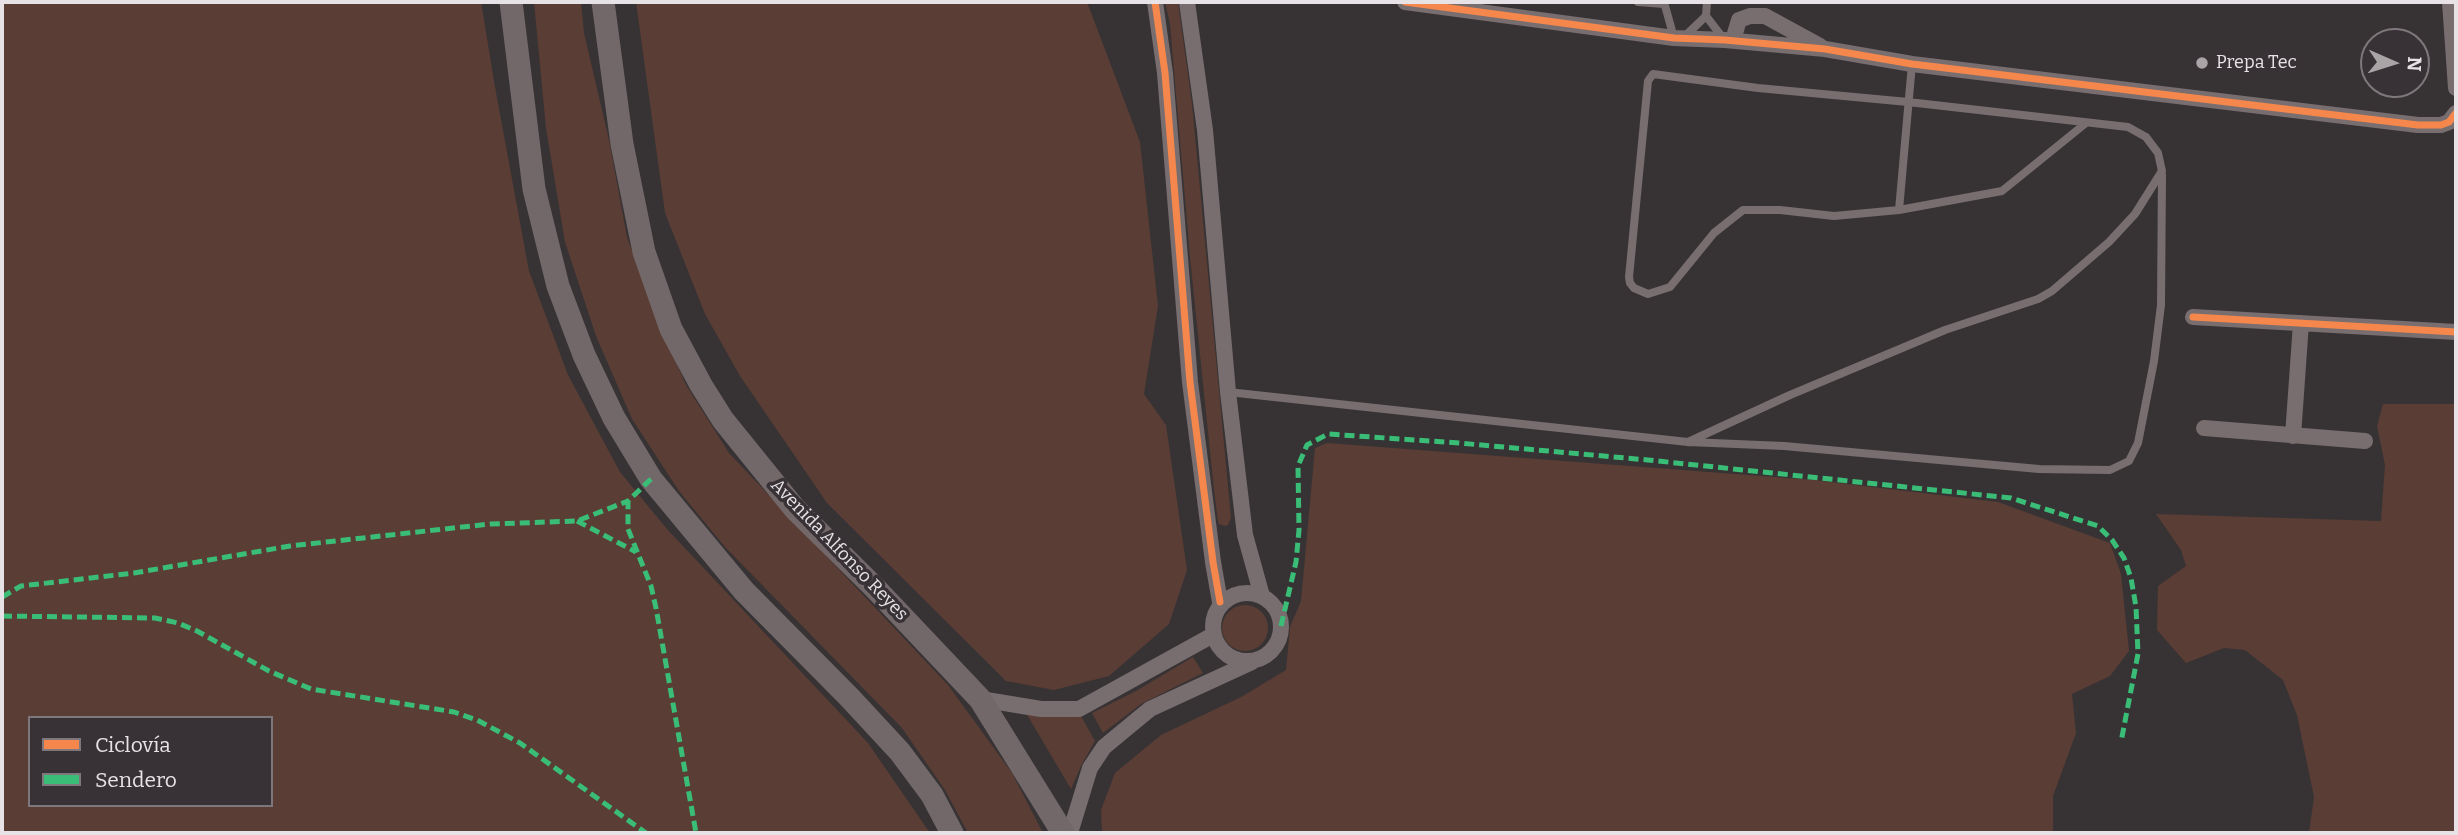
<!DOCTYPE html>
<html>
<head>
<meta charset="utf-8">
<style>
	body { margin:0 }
	#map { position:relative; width:2458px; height:835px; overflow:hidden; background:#373335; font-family:Bitter,serif }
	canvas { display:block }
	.frame { position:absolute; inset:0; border:4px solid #e6e2e5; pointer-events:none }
	.legend { position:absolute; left:28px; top:716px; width:245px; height:91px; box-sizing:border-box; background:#383236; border:2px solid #7e787c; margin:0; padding:9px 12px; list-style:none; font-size:21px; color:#e6e2e5 }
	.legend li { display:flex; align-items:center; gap:14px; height:35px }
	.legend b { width:35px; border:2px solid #7e787c }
	.north { position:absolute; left:2360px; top:28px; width:70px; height:70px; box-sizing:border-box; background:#383236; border:2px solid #7e787c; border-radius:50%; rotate:93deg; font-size:19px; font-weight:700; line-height:28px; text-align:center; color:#e6e2e5 }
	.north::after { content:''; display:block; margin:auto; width:24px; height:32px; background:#a9a5a7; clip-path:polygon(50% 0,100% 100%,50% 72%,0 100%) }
</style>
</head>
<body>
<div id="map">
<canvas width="2458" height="835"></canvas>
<div class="frame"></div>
<ul class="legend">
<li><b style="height:9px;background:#f5874c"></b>Ciclovía</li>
<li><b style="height:9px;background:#3abd76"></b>Sendero</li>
</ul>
<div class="north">N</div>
</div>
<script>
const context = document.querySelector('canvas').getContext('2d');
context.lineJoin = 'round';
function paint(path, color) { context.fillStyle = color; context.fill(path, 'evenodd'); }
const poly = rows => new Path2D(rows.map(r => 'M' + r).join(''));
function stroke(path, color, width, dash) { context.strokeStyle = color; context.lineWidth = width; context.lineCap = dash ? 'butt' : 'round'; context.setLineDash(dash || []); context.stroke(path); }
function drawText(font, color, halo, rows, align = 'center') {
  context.font = font + ' Bitter,serif'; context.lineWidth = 7; context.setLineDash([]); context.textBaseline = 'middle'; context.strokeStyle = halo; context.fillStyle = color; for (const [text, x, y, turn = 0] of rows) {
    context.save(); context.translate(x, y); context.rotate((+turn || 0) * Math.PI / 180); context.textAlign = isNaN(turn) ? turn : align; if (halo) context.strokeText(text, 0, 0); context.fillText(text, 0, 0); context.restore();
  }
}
const green = poly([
	[2,2,481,2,495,87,529,271,568,375,620,472,667,529,868,743,930,833,2,833],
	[30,718,271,718,271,805,30,805],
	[534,2,581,2,584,33,609,140,627,237,654,312,686,385,729,453,948,685,1012,773,1043,833,968,833,945,790,902,728,725,547,679,491,632,419,596,336,565,242,546,128],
	[636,2,1087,2,1140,142,1158,306,1144,394,1166,425,1187,570,1169,624,1109,676,1054,690,1006,681,827,503,740,376,705,314,665,213],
	[1165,2,1178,2,1192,104,1231,518,1228,525,1225,526,1219,524,1218,521,1214,490,1190,257,1170,24],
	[2383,404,2456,404,2456,833,2309,833,2314,797,2297,715,2283,680,2245,650,2224,648,2186,663,2157,630,2158,586,2186,566,2181,550,2156,514,2381,521,2385,465,2377,426],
	[1327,443,1814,480,1998,502,2110,543,2121,574,2129,651,2110,676,2072,694,2076,733,2053,796,2053,833,1102,833,1101,810,1115,773,1161,735,1241,697,1286,670,1290,627,1301,601,1315,448],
	'1222 628a23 23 0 1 1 46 0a23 23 0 1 1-46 0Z',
	[1193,657,1203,673,1141,704,1103,733,1092,713,1136,691],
	[1026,713,1056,717,1081,716,1095,741,1081,766,1071,789]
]);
const lane = poly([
	[1638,2,1664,4],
	[1664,2,1674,38],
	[1707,2,1706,16,1723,38],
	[1685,36,1706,16],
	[1899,210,1912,64],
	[1228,392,1688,442,1784,446,2039,469,2110,470,2129,461,2138,443,2154,361,2161,305,2162,175],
	[1688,442,1790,395,1945,330,2038,299,2052,291,2109,242,2135,214,2162,171,2158,153,2146,137,2128,127,1908,102,1758,88,1653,74,1648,81,1629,277,1630,283,1634,288,1648,294,1670,287,1714,233,1743,210,1780,210,1834,216,1899,210,2002,191,2086,123]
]);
const street = poly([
	[1155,2,1165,73,1190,382,1213,562,1220,602],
	[1187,2,1205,130,1228,392,1245,535,1262,596],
	[1405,2,1674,38,1725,40,1825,49,1912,64,2418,125,2441,125,2449,122,2456,113],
	[2450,2,2456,88],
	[1733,40,1739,20,1750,16,1765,16,1820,46],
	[2193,317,2456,332],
	[2204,428,2365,441],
	[2293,436,2301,323],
	'1213 627a34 34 0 1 1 68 0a34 34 0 1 1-68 0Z',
	[980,699,1041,709,1079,709,1213,635],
	[1070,833,1090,768,1104,747,1150,709,1252,662]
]);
const secondary = poly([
	[511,2,534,189,558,286,584,355,614,418,651,479,744,591,850,698,900,752,932,795,952,833],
	[603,2,622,144,644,252,671,329,701,385,723,420,795,509,874,587,980,699,1063,833]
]);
const quiet = poly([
	[651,479,628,501,628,529,651,586,656,608,696,833],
	[577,521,636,552],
	[2,597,21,586,134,573,290,546,490,524,577,521,628,501],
	[2,616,155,618,178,623,197,631,269,671,311,689,454,712,477,720,520,743,646,833],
	[1281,626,1296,562,1299,530,1298,466,1307,445,1328,434,1459,443,1648,460,2011,498,2098,526,2112,540,2124,558,2131,578,2136,607,2138,654,2121,742]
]);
const cycleway = poly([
	[1155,2,1165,73,1190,382,1213,562,1220,602],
	[1405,2,1674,38,1725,40,1825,49,1912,64,2418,125,2441,125,2449,122,2456,113],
	[2193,317,2456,332]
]);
const markers = [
	[2202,63,7,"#a9a5a7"]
];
const poiNames = [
	["Prepa Tec",2216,63]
];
const streetNames = [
	["Avenida Alfonso Reyes",839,550,46]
];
paint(green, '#5a3d34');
stroke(lane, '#786e70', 8);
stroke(street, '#786e70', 16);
stroke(secondary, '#72686a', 23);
stroke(quiet, '#3abd76', 5, [10, 5]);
stroke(cycleway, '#f5874c', 7);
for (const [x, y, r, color] of markers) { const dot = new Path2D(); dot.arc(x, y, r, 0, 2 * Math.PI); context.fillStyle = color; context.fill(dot); stroke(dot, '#383236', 2.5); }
drawText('18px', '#e6e2e5', '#383236', poiNames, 'left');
drawText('18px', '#e6e2e5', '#383236', streetNames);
</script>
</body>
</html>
